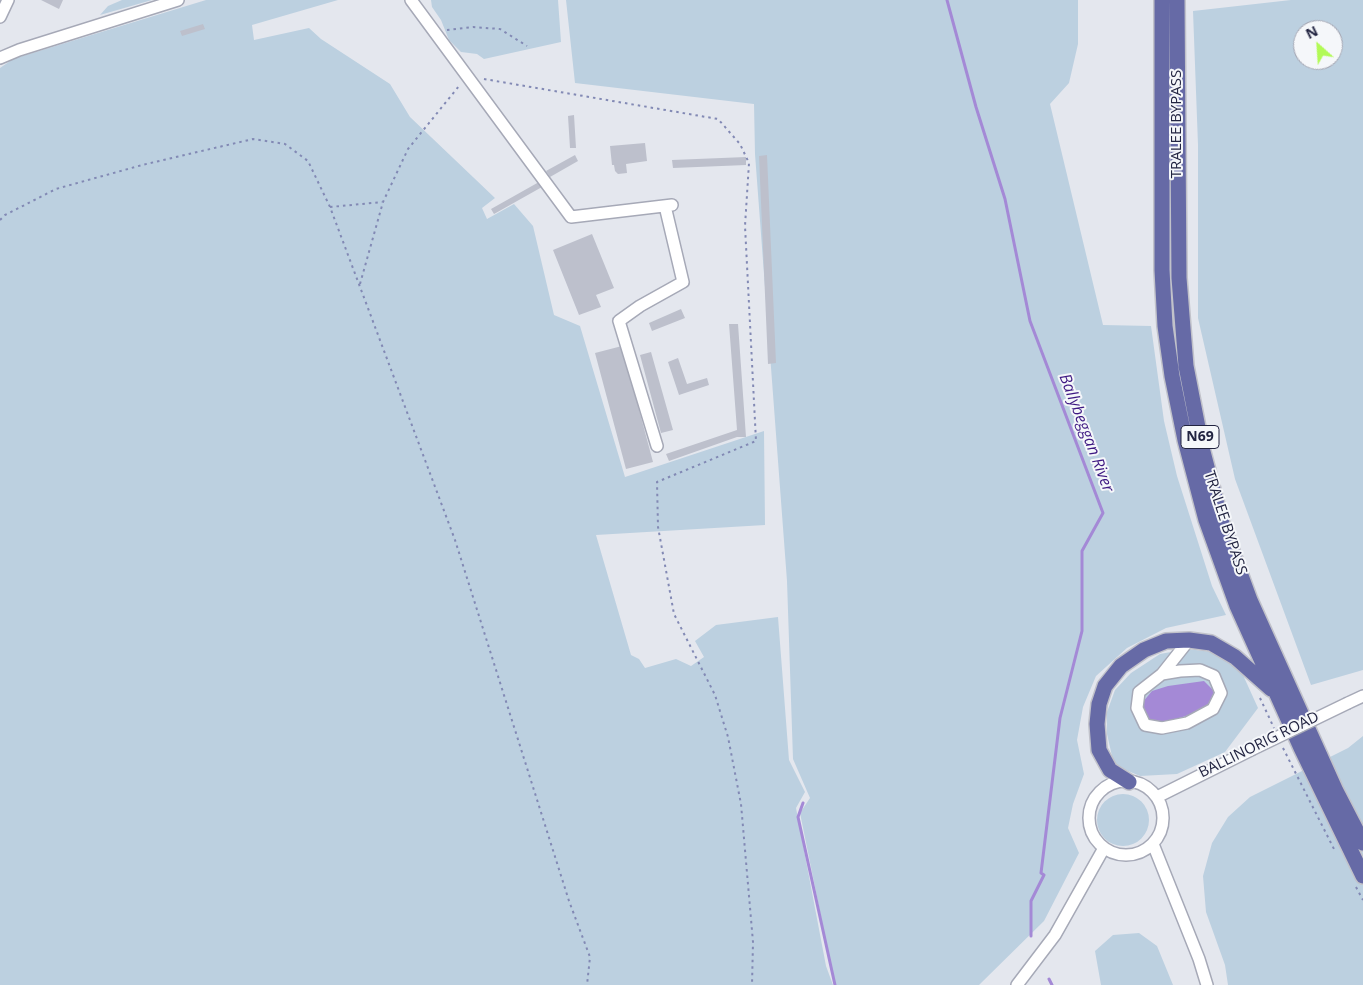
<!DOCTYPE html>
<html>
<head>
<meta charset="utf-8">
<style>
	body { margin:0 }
	#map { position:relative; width:1363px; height:985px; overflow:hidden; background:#e4e7ee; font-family:"Open Sans",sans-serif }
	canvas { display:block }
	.north { position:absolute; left:1293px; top:20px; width:50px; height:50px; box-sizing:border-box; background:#f5f7fa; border:1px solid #a1a3b0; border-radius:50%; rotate:334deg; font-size:14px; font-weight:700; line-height:20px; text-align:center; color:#222441 }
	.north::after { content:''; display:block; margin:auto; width:18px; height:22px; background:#b2fa56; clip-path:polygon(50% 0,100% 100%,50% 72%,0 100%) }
</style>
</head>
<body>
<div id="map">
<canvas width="1363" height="985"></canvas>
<div class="north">N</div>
</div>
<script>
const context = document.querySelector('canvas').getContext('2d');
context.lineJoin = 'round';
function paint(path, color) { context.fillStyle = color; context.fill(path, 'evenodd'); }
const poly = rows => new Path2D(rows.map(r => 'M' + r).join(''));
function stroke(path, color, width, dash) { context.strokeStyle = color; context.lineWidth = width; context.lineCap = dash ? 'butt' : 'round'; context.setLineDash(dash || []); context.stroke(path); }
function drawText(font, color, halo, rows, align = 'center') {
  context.font = font + ' "Open Sans",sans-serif'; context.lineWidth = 4; context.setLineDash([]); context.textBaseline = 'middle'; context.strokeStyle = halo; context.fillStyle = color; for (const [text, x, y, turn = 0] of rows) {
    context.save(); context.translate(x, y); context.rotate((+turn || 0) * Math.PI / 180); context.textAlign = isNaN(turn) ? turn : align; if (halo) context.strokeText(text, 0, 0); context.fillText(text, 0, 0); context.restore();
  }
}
const green = poly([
	[122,0,152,0,100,15,108,6],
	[206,0,338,0,252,25,254,40,309,28,321,39,390,84,410,117,495,198,482,208,487,219,514,204,533,226,554,315,580,326,625,477,764,431,765,525,596,535,631,655,639,659,645,668,676,659,691,666,704,657,695,641,716,625,778,617,789,760,805,792,796,808,826,966,833,985,0,985,0,68,13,59],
	[431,0,558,0,561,42,484,59,477,54,461,52,449,40,441,20,432,7],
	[566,0,1078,0,1078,44,1069,83,1050,104,1103,325,1151,326,1164,421,1177,476,1212,586,1226,615,1166,628,1127,648,1096,676,1083,707,1077,740,1084,774,1073,804,1068,828,1079,853,1044,921,979,985,835,985,834,981,800,813,810,798,793,759,787,581,755,154,754,104,575,83],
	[1291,0,1363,0,1363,670,1311,685,1235,479,1198,318,1198,145,1193,11],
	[1303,30,1333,30,1333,60,1303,60],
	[1187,649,1212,652,1224,657,1243,675,1258,708,1225,752,1177,774,1140,776,1114,765,1107,734,1107,712,1115,690,1131,673,1160,654],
	[1363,736,1363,985,1228,985,1225,965,1206,912,1203,876,1212,843,1228,817,1250,797,1348,748],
	'1097 820a26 26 0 1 1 52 0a26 26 0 1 1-52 0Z',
	[1139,933,1157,946,1173,985,1101,985,1095,951,1113,935]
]);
const water = poly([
	[1204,681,1214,691,1213,701,1204,710,1158,725,1145,716,1142,703,1152,691,1168,686]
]);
const stream = poly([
	[947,0,976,107,1005,199,1030,321,1103,513,1082,551,1082,631,1060,718,1041,873,1044,875,1031,901,1031,936],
	[803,803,798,817,835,985],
	[1049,979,1052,985]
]);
const building = poly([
	[41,0,63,0,59,9],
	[203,24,205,29,182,36,180,31],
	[574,115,576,148,570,148,568,116],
	[645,143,647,161,626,164,627,173,618,174,615,171,614,165,612,165,610,146],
	[575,155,578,161,550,177,546,171],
	[767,155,776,363,768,364,759,156],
	[746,157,746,165,673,168,672,160],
	[539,182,542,187,494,214,491,209],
	[592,234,614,288,596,295,601,307,579,315,553,250],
	[681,309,685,318,652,331,649,323],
	[729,324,738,324,746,437,737,437,669,461,666,454,737,430],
	[622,346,653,462,626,469,595,353],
	[651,352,673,430,661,433,640,355],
	[678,358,687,384,707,378,709,385,679,395,668,362]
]);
const path = poly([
	[447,30,473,27,500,29,527,46],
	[484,79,718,119,740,144,749,163,745,226,756,441,657,482,658,527,674,614,715,695,728,737,741,804,753,942,752,985],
	[330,207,382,202],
	[0,220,5,215,56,189,142,165,253,139,285,144,308,161,330,207,455,540,569,901,590,957,587,985],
	[360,284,383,202,408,149,459,86],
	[1260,698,1274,728],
	[1283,748,1335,851],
	[1356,887,1363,900]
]);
const minor = poly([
	[411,0,571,217,672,205],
	[0,17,8,0],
	[0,58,19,50,178,0],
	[657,446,619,321,640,306,683,282,665,206],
	[1162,674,1180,671,1200,670,1214,676,1221,693,1213,709,1187,723,1162,728,1145,725,1137,708,1139,692,1162,674,1189,640],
	[1348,703,1363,696],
	'1089 818a37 37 0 1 1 74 0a37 37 0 1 1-74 0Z',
	[1157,797,1251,750],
	[1153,844,1199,959,1207,985],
	[1017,985,1055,935,1104,848]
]);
const major = poly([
	[1162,0,1162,270,1165,326,1172,376,1185,440,1206,520,1237,606,1301,748,1363,876],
	[1177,0,1179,278,1186,366,1202,448,1222,524,1250,600,1336,791,1363,843],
	[1129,782,1110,770,1099,750,1097,724,1099,704,1105,686,1121,666,1144,650,1166,641,1189,640,1211,643,1235,657,1271,689]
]);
const minorBridge = poly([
	[1251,750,1348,703]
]);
const shields = [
	[1200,437,38]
];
const shieldNames = [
	["N69",1200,437]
];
const streetNames = [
	["TRALEE BYPASS",1177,124,-90],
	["TRALEE BYPASS",1225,523,72],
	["BALLINORIG ROAD",1259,745,-26]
];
const waterNames = [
	["Ballybeggan River",1086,433,69]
];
paint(green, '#bcd0e0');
paint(water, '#a489d6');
stroke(stream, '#a489d6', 3);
paint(building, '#bdc0cc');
stroke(minor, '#a6a9b7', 14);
stroke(major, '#c1c2ca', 18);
stroke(path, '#8289b4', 2, [2.5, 4]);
stroke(minor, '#fff', 11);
stroke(major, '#666aa6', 15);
stroke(minorBridge, '#a6a9b7', 14, []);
stroke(minorBridge, '#fff', 11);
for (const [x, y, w] of shields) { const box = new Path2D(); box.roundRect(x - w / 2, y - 11.5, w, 23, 4); context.fillStyle = '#f5f7fa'; context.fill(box); stroke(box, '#222441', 1); }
drawText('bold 14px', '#222441', null, shieldNames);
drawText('15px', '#222441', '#f5f7fa', streetNames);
drawText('italic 16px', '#3e1882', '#f5f7fa', waterNames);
</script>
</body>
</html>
